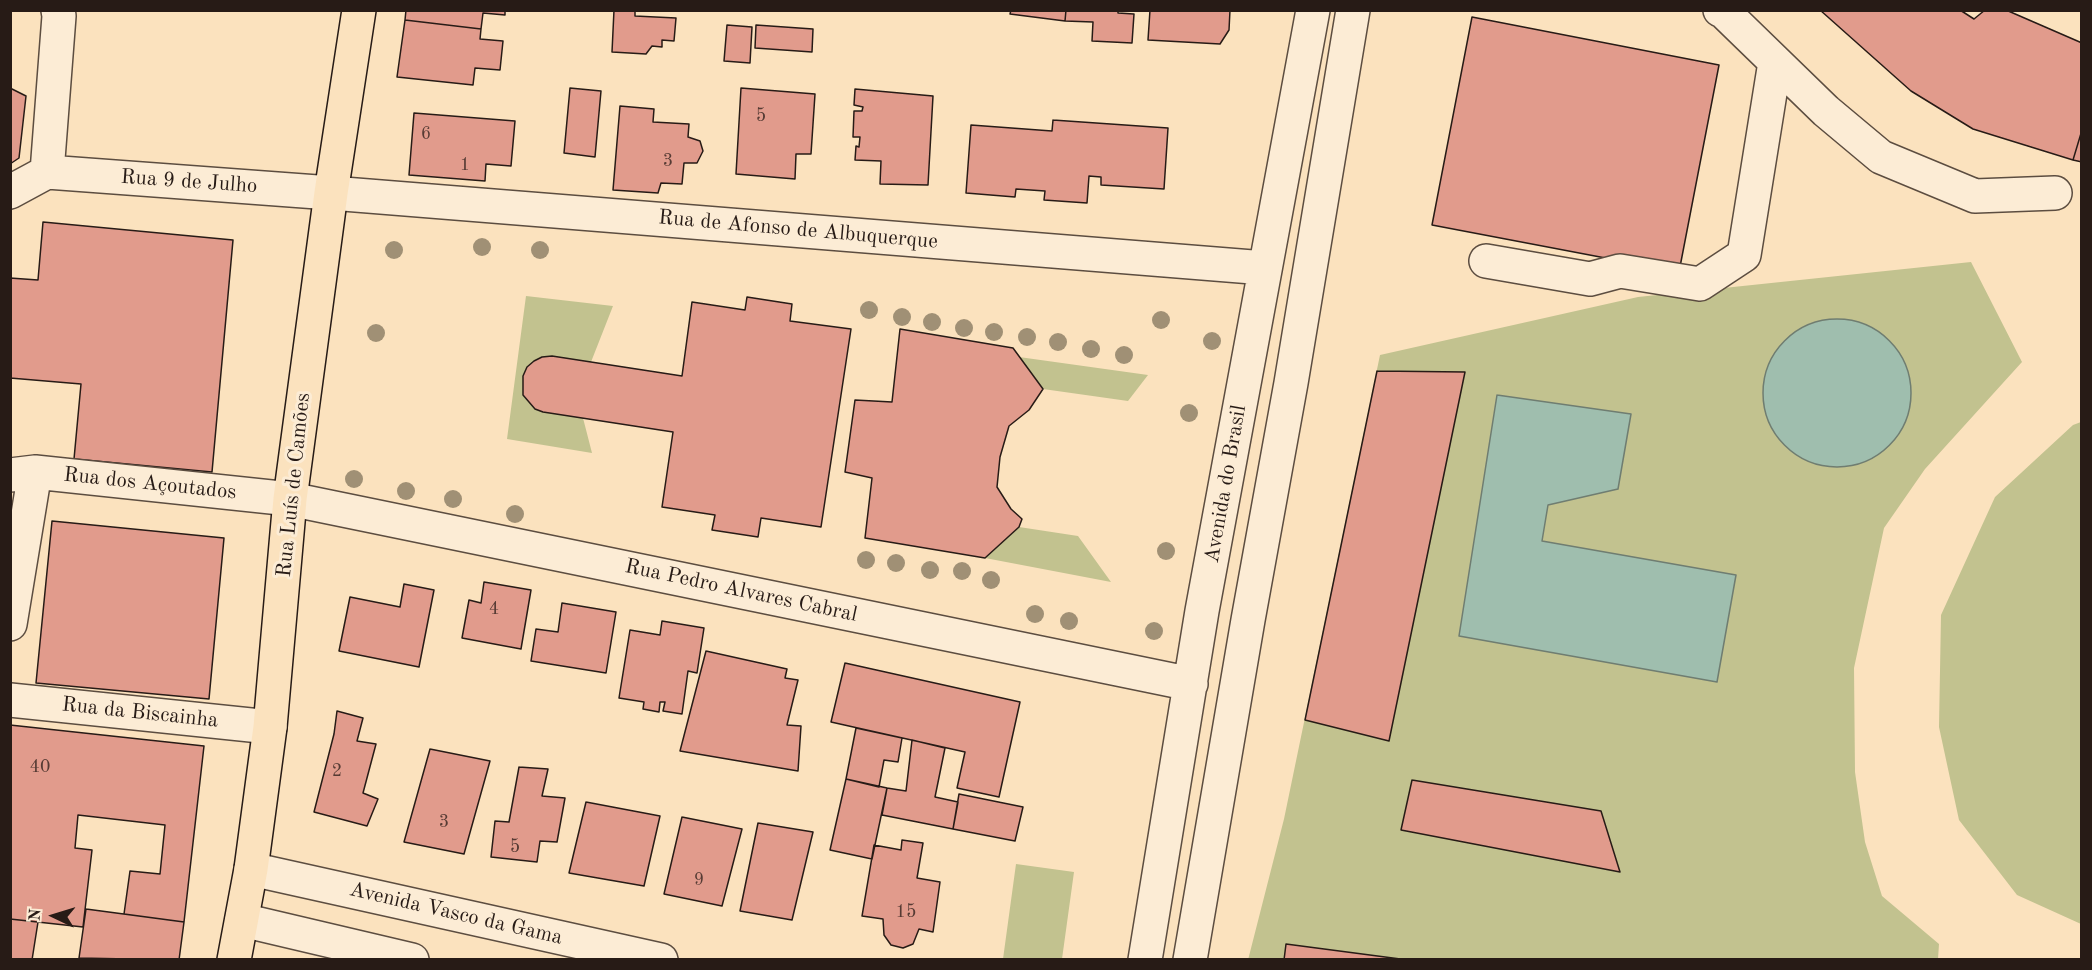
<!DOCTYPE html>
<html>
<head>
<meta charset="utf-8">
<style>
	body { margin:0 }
	#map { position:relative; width:2092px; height:970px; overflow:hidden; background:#fbe2be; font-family:"Old Standard TT",serif }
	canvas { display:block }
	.frame { position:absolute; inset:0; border:12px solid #271b16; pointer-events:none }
	.north { position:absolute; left:24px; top:886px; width:60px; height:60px; -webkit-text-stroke:4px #fcecd5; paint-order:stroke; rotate:274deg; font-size:16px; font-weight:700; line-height:24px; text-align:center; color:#271b16 }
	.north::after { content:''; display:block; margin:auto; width:21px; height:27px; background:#271b16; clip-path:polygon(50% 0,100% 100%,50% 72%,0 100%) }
</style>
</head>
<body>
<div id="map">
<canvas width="2092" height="970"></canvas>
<div class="frame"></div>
<div class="north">N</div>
</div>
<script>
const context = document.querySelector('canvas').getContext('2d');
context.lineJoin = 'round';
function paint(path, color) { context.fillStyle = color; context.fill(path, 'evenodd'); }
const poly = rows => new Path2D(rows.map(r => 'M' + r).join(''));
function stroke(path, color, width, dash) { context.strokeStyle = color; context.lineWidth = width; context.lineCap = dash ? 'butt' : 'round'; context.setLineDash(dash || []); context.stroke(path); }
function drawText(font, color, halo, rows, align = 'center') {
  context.font = font + ' "Old Standard TT",serif'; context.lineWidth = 6; context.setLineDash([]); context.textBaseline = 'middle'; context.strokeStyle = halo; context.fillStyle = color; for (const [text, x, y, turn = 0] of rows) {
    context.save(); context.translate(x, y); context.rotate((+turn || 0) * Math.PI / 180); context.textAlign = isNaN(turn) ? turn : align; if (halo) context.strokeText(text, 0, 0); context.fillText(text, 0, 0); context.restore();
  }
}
const green = poly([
	[1971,262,2022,362,1925,469,1884,528,1854,668,1855,772,1865,842,1882,896,1939,944,1938,959,1248,960,1284,819,1380,355,1638,297],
	[526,296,613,306,591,362,552,356,542,357,534,361,527,367,523,376,523,395,535,409,543,412,583,418,592,453,507,439],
	[1019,357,1148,375,1128,401,1043,389],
	[2081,422,2081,924,2017,895,1959,820,1939,727,1941,615,1995,497,2073,425],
	[1019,527,1078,536,1111,582,985,558],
	[1016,864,1074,872,1062,959,1003,959]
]);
const water = poly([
	'1763 393a74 74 0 1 1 148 0a74 74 0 1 1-148 0Z',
	[1497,395,1631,414,1618,489,1548,505,1542,541,1736,575,1717,682,1459,636,1497,395]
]);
const building = poly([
	[406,10,505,10,505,15,483,13,481,29,405,20,406,10],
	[614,10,635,10,635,16,676,18,674,41,662,40,662,47,652,46,646,54,612,52,614,10],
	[1011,10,1066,10,1065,21,1010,14,1011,10],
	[1066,10,1118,10,1118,13,1134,14,1132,43,1092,41,1093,22,1065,21,1066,10],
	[1150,10,1230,10,1229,30,1220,44,1148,40,1150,10],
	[1820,10,1960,10,1974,19,1985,10,2006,10,2082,43,2082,130,2073,160,1973,129,1911,91,1820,10],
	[1472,17,1719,65,1679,272,1432,225,1472,17],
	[405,20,481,29,480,39,503,41,500,70,475,68,473,85,397,77,405,20],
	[727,25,752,27,750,63,724,61,727,25],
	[756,25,813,29,812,52,755,48,756,25],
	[10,88,26,96,19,158,10,164,10,88],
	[570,88,601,91,595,157,564,153,570,88],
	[741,88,815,94,811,154,796,154,795,179,736,174,741,88],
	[855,89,933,96,928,185,880,184,881,161,855,160,856,146,859,147,860,137,853,137,854,111,862,111,863,107,854,105,855,89],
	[620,106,654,109,653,122,689,124,688,137,700,141,703,151,697,163,684,163,682,184,661,183,658,193,613,190,620,106],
	[414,113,515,121,511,166,486,164,485,181,409,175,414,113],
	[1053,120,1168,128,1164,189,1101,185,1101,177,1089,176,1087,203,1044,200,1045,191,1016,189,1015,197,966,193,971,125,1052,131,1053,120],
	[2082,130,2082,162,2073,160,2082,130],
	[43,222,233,240,212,472,74,459,81,384,10,378,10,278,38,280,43,222],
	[747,297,792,304,790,321,851,329,821,527,761,518,758,537,712,530,715,515,662,507,673,432,543,412,535,409,523,395,523,376,527,367,534,361,542,357,552,356,682,376,692,302,745,310,747,297],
	[900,329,1013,348,1043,389,1029,410,1009,426,1000,457,997,487,1011,509,1022,519,1019,527,985,558,865,538,872,478,845,472,855,400,892,402,900,329],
	[1377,371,1465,372,1389,741,1305,720,1377,371],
	[52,521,224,538,209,699,36,683,52,521],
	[484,582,531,590,521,649,462,638,469,600,481,603,484,582],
	[404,584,434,590,419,667,339,651,350,597,400,607,404,584],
	[562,603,616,612,606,673,531,661,536,629,558,632,562,603],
	[662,621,704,628,697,673,688,671,682,714,663,711,665,702,660,702,659,712,643,709,644,702,619,698,630,630,660,635,662,621],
	[706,651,787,669,785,678,798,680,787,725,801,726,798,771,680,751,706,651],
	[845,663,1020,702,999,797,957,788,965,752,831,722,845,663],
	[337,711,363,718,357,741,376,744,363,793,378,799,367,826,314,812,334,734,337,711],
	[10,725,204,746,184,922,124,914,130,871,160,874,165,825,78,815,75,848,92,850,83,927,10,919,10,725],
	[856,728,902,738,898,762,884,760,879,787,846,779,856,728],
	[912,740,945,748,935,797,958,802,953,829,882,815,887,788,906,791,912,740],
	[430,749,490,761,464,854,404,842,430,749],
	[519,767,548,769,542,796,565,798,557,842,540,841,537,862,491,857,495,821,509,822,519,767],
	[846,779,887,788,872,859,830,850,846,779],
	[1412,780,1601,811,1620,872,1401,830,1412,780],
	[959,794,1023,807,1015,841,953,829,959,794],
	[586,802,660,816,644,886,569,873,586,802],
	[682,817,742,829,722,906,664,894,682,817],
	[758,823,813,832,792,920,740,911,758,823],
	[902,840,923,843,917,878,940,882,933,932,919,929,913,944,903,948,891,945,884,935,883,919,862,916,874,845,901,850,902,840],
	[86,909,184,922,179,960,79,958,86,909],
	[10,919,38,922,32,960,10,960,10,919],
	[1286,944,1408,960,1284,960,1286,944]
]);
const minor = poly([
	[1720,10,1723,11,1826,111,1881,157,1975,196,2055,193],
	[47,172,331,193,1265,268],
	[47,172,59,16,58,10],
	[10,192,47,172],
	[1486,261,1590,279,1620,271,1700,284,1744,255,1775,62],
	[10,475,35,472,290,499,1191,684],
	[10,624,35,472],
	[10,700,270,727],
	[251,869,661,960],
	[242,920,412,960],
	[1145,960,1202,611,1313,10],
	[1190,960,1248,620,1291,383,1353,10]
]);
const major = poly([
	[234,960,251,869,270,727,290,499,331,193,359,10]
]);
const trees = [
	[482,247],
	[394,250],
	[540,250],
	[869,310],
	[902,317],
	[1161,320],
	[932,322],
	[964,328],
	[994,332],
	[376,333],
	[1027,337],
	[1212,341],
	[1058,342],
	[1091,349],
	[1124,355],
	[1189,413],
	[354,479],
	[406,491],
	[453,499],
	[515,514],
	[1166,551],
	[866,560],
	[896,563],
	[930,570],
	[962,571],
	[991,580],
	[1035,614],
	[1069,621],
	[1154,631]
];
const numberNames = [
	["5",761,116],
	["6",426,134],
	["3",668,161],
	["1",465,165],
	["4",494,609],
	["40",40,767],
	["2",337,771],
	["3",444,822],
	["5",515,847],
	["9",699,880],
	["15",906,912]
];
const streetNames = [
	["Rua 9 de Julho",189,182,4],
	["Rua de Afonso de Albuquerque",798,230,5],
	["Rua dos Açoutados",150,484,6],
	["Avenida do Brasil",1226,484,-80],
	["Rua Luís de Camões",294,485,-84],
	["Rua Pedro Alvares Cabral",741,591,12],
	["Rua da Biscainha",140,713,6],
	["Avenida Vasco da Gama",456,914,13]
];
paint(green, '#c2c28f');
paint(water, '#9fbeae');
stroke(water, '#6f7d71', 1.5);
paint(building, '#e19b8c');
stroke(building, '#271b16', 1.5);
stroke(minor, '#5c4d40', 36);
stroke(major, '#271b16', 36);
stroke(minor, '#fcecd5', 33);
stroke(major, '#fbe2be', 33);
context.fillStyle = '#a09075';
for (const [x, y] of trees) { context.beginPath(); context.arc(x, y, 9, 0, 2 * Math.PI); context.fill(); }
drawText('18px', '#563b34', null, numberNames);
drawText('21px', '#271b16', '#fcecd5', streetNames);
</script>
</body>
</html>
